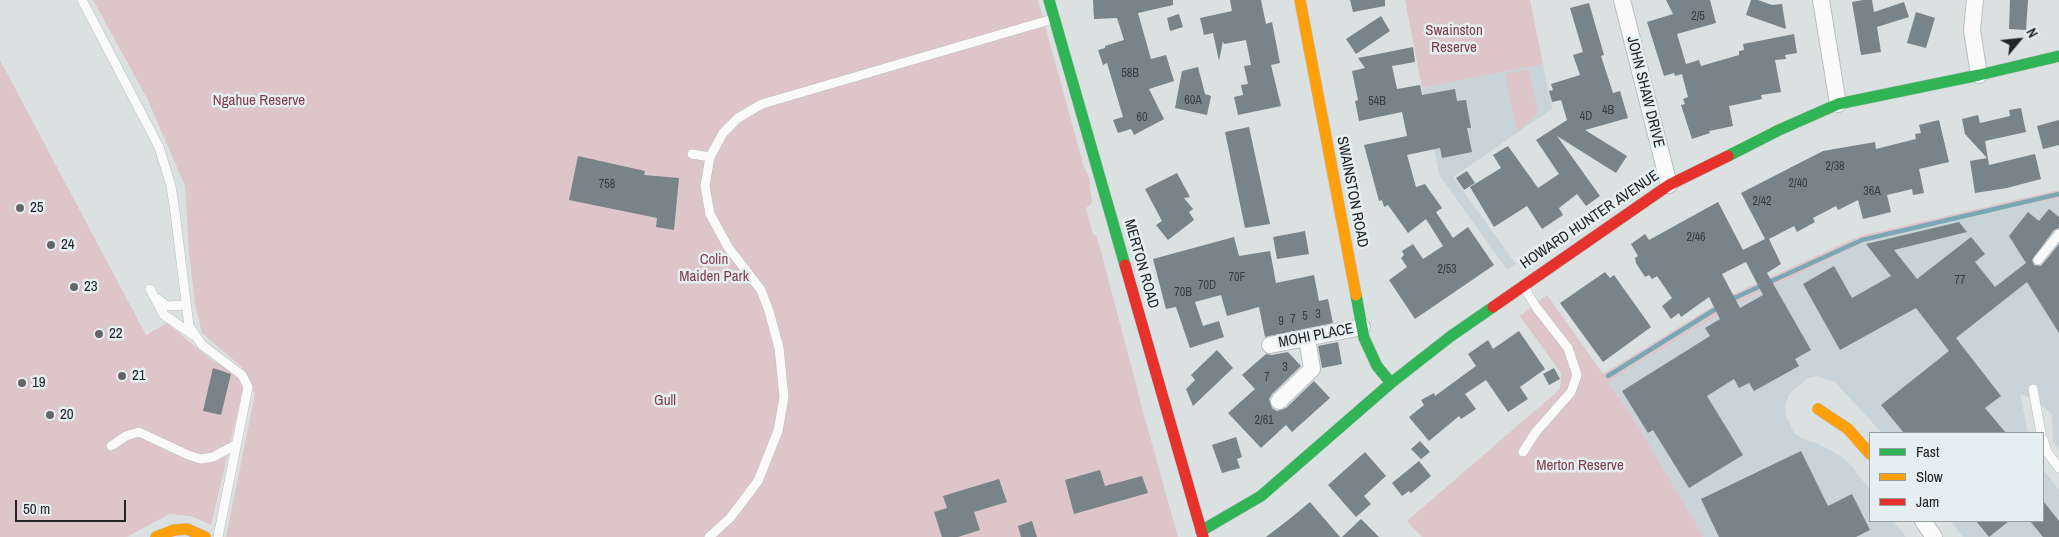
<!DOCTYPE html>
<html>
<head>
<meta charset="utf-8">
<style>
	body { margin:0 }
	#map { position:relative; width:2059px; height:537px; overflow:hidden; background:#dbe0e1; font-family:"Archivo Narrow",sans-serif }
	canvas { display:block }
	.legend { position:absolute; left:1869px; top:432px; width:175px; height:90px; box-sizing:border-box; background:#e5eff2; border:1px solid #979ea0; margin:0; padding:6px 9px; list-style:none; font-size:15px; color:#222526 }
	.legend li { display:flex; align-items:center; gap:10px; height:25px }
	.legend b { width:25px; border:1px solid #979ea0 }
	.north { position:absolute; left:1994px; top:15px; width:50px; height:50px; -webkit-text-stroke:4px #e5eff2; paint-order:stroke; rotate:62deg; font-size:14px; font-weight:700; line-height:20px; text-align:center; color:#222526 }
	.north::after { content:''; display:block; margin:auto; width:18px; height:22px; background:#222526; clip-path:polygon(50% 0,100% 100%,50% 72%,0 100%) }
	.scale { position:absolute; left:15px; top:500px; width:111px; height:22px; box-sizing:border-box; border:2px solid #222526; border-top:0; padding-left:6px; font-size:15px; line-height:18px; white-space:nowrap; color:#222526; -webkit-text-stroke:4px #e5eff2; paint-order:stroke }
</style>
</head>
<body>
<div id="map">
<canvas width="2059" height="537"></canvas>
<ul class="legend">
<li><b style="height:6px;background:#30b455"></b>Fast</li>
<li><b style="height:6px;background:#ff9f0a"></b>Slow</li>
<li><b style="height:6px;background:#e5322d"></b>Jam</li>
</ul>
<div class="north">N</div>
<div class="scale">50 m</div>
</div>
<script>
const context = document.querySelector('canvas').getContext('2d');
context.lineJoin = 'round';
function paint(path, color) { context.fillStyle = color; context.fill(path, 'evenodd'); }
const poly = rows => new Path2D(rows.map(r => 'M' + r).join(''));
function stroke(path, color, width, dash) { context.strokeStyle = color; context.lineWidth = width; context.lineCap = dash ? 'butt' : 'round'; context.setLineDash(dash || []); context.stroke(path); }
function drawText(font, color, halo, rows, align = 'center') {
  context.font = font + ' "Archivo Narrow",sans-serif'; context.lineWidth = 5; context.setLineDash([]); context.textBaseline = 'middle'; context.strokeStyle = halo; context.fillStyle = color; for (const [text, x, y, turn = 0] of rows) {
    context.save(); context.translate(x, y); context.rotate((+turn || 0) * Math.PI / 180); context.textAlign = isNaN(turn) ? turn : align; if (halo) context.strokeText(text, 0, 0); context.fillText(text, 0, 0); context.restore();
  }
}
const built = poly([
	[1543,64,1552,109,1453,177,1516,264,1507,270,1439,174,1422,88],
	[2059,198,2059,449,2053,442,2052,414,2037,401,2020,394,2028,433,1882,433,1835,382,1817,376,1808,378,1789,394,1786,404,1785,414,1794,433,1803,439,1817,443,1839,455,1849,463,1870,490,1870,521,1893,521,1906,537,1704,537,1632,415,1608,382,1736,304,1865,242,1995,211],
	[2043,469,2059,490,2059,537,1963,537,1951,521,2043,521]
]);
const green = poly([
	[93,0,1038,0,1083,164,1089,178,1092,203,1086,208,1093,235,1096,235,1102,255,1142,408,1178,537,226,537,255,394,242,367,202,333,195,304,189,252,185,186,147,98],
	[1405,0,1530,0,1543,64,1422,88],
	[0,60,146,335,167,323,209,358,234,373,244,384,211,525,191,516,169,514,127,537,0,537],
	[1529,69,1538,114,1517,131,1505,74],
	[2059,190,2059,198,1995,211,1865,242,1736,304,1608,382,1632,415,1704,537,1422,537,1407,521,1560,389,1561,373,1520,316,1547,295,1603,374,1733,294,1860,236]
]);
const stream = poly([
	[1730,300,1862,240,2059,194],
	[1608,376,1719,307]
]);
const building = poly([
	[1093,0,1173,0,1173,5,1138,13,1151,59,1166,55,1174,81,1149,89,1164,119,1134,135,1131,129,1118,133,1113,120,1123,117,1107,63,1103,65,1098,50,1105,48,1105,46,1124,40,1117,18,1094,19],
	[1230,0,1261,0,1266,24,1272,22,1280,63,1271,65,1281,106,1238,115,1234,97,1243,95,1241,85,1248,84,1244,66,1251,65,1246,40,1224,44,1223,41,1219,61,1213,33,1204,35,1200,18,1232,11],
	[1350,0,1385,0,1385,6,1353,12],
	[1666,0,1710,0,1716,23,1677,34,1686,64,1699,60,1701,66,1739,55,1739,51,1744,50,1743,44,1794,34,1797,53,1785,55,1786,59,1775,60,1781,92,1761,95,1762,99,1729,106,1733,126,1709,131,1710,133,1692,139,1681,105,1685,104,1683,99,1688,97,1682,74,1675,76,1674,73,1664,76,1647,22,1673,14],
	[1751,0,1758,0,1772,5,1782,4,1786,29,1746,15],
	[1863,0,1872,0,1874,12,1904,2,1909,17,1877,27,1881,52,1861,55,1852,2],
	[2010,0,2028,0,2026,30,2009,29],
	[1589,3,1604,55,1601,56,1613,93,1620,91,1628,118,1585,130,1627,156,1616,173,1557,136,1600,196,1586,206,1577,194,1559,208,1563,215,1542,229,1527,206,1494,227,1470,187,1501,168,1493,155,1508,146,1538,188,1559,174,1536,140,1567,120,1561,100,1552,102,1549,91,1553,90,1551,84,1580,75,1573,55,1583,52,1570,8],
	[1916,12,1935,18,1926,48,1907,43],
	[1179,14,1183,27,1170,31,1167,18],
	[1381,16,1390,31,1356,54,1346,39],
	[1413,47,1415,62,1392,66,1397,89,1420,85,1422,95,1455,89,1457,101,1466,100,1471,128,1467,128,1472,152,1442,158,1440,148,1407,155,1416,187,1425,184,1442,208,1436,212,1453,238,1468,227,1494,265,1415,319,1389,280,1407,267,1401,258,1404,255,1402,251,1413,244,1423,259,1443,246,1426,219,1408,233,1388,205,1384,207,1382,200,1379,201,1364,145,1407,136,1402,112,1359,121,1355,101,1358,100,1352,71,1365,68,1358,58],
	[1198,67,1205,94,1211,96,1207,115,1175,108,1182,71],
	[2021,108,2026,132,1985,141,1989,165,2035,154,2041,179,2007,188,1975,193,1970,161,1987,158,1965,134,1962,119,1978,115,1980,123,2010,116,2009,110],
	[1939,120,1949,162,1919,169,1924,193,1913,195,1912,189,1887,195,1891,212,1863,219,1858,200,1838,210,1836,206,1813,218,1815,222,1797,232,1794,226,1769,239,1781,264,1767,273,1811,350,1795,359,1799,366,1754,391,1749,383,1739,388,1734,379,1707,396,1743,455,1689,488,1653,430,1648,433,1622,391,1710,336,1705,328,1720,319,1709,297,1681,317,1679,313,1671,319,1662,306,1672,298,1657,276,1652,279,1649,275,1645,277,1636,263,1635,258,1638,256,1631,244,1645,234,1649,240,1718,202,1743,250,1765,239,1741,193,1823,151,1875,142,1876,149,1916,139,1915,134,1921,133,1919,125],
	[1746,262,1763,295,1740,308,1722,274],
	[2059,120,2059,145,2043,149,2037,126],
	[1249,127,1270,224,1245,228,1225,132],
	[578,156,645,171,644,175,679,178,674,230,656,227,657,218,569,200],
	[1467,171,1475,183,1464,190,1456,178],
	[1177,173,1190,197,1184,198,1193,209,1189,212,1194,220,1168,240,1156,225,1162,221,1145,189],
	[2049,209,2059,217,2059,228,2054,230,2032,260,2034,265,2041,266,2059,244,2059,333,2027,282,1956,338,2001,396,1985,408,2006,433,1904,433,1881,405,1949,351,1916,308,1840,350,1803,284,1834,266,1852,298,1891,276,1866,244,1959,222,1967,232,1894,250,1917,279,1971,237,1985,254,1975,262,1995,287,2026,263,2009,236,2028,212,2039,221],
	[1305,231,1309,254,1277,259,1273,237],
	[1234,237,1239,256,1270,251,1276,283,1314,275,1319,301,1328,299,1333,323,1265,337,1259,307,1227,316,1221,295,1195,302,1203,326,1219,321,1224,337,1190,348,1176,307,1166,309,1153,259],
	[1605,272,1610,278,1614,275,1651,327,1603,362,1560,303],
	[1519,331,1545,369,1520,387,1528,399,1508,412,1486,380,1465,394,1476,409,1461,419,1459,416,1429,441,1409,417,1424,405,1421,400,1434,393,1435,396,1476,366,1468,354,1488,340,1493,349],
	[1338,342,1342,364,1322,368,1318,346],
	[1217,350,1233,368,1193,406,1186,389,1195,380,1191,375],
	[1288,352,1301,366,1272,394,1269,399,1272,408,1277,411,1286,408,1314,381,1330,398,1292,432,1286,425,1261,448,1228,413,1255,389,1242,375,1266,354,1272,355],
	[213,368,231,374,221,415,203,411],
	[1554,368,1560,379,1549,385,1543,374],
	[1236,437,1242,457,1237,459,1240,468,1222,473,1212,445],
	[1420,441,1430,452,1421,459,1411,449],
	[1801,451,1828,506,1852,494,1870,530,1856,537,1719,537,1701,499],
	[1365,452,1386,476,1364,496,1371,504,1356,517,1328,485],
	[1419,461,1431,476,1411,493,1409,491,1402,496,1392,483],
	[1100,470,1105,486,1142,476,1148,493,1074,514,1065,480],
	[999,479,1007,502,974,512,980,530,958,537,942,537,934,512,947,508,943,496],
	[2043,501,2059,521,2059,537,2043,537,2030,521,2043,521],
	[1310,502,1340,537,1266,537,1292,517],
	[1361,519,1379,537,1342,537],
	[1032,521,1037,537,1021,537,1018,526],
	[1976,521,2009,521,1989,537]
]);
const lane = poly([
	[82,0,159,147,171,186,175,212,189,326,202,345,242,375,248,387,218,537],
	[692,154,710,157],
	[2038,260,2059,234],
	[150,289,164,315,193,335],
	[158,299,167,306,186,305],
	[2033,389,2041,433],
	[2043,439,2047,452,2059,468],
	[111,446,126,436,139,432,188,455,201,459,213,457,237,444],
	[1523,452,1535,433,1571,392,1577,375,1568,348,1536,307,1524,287],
	[709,537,730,518,758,481,778,431,784,397,779,348,769,311,761,290,728,247,710,214,705,186,710,157,723,133,738,118,762,104,1053,19]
]);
const street = poly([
	[1622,0,1669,185],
	[1821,0,1838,104],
	[1975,0,1972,30,1979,75],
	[1270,345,1362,327],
	[1279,401,1312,369,1307,338],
	[1923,521,1934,537]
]);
const fast = poly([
	[1049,0,1125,265],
	[1728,156,1779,130,1838,104,1979,75,2059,56],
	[1356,295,1364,338,1377,366,1391,383],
	[1201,531,1261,496,1391,383,1451,336,1493,307]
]);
const slow = poly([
	[1300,0,1356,295],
	[1818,409,1848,429,1870,454],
	[156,537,174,530,187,529,205,537]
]);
const jam = poly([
	[1125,265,1203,537],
	[1493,307,1669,185,1728,156]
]);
const markers = [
	[20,208,5,"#636667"],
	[51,245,5,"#636667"],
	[74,287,5,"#636667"],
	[99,334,5,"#636667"],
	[122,376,5,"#636667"],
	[22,383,5,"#636667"],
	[50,415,5,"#636667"]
];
const numberNames = [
	["2/5",1698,17],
	["58B",1130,74],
	["60A",1193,101],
	["54B",1377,102],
	["4B",1608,111],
	["4D",1586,117],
	["60",1142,118],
	["2/38",1835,167],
	["2/40",1798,184],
	["758",607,185],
	["36A",1872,192],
	["2/42",1762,202],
	["2/46",1696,238],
	["2/53",1447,270],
	["70F",1237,278],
	["77",1960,281],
	["70D",1207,286],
	["70B",1183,293],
	["3",1318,315],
	["5",1305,317],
	["7",1293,320],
	["9",1281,322],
	["3",1285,368],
	["7",1267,378],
	["2/61",1264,421]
];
const parkNames = [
	["Swainston",1454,31],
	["Reserve",1454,48],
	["Ngahue Reserve",259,101],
	["Colin",714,260],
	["Maiden Park",714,277],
	["Gull",665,401],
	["Merton Reserve",1580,466]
];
const streetNames = [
	["JOHN SHAW DRIVE",1645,92,76],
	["SWAINSTON ROAD",1352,192,79],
	["HOWARD HUNTER AVENUE",1590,220,-34],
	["MERTON ROAD",1141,264,74],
	["MOHI PLACE",1316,336,-11]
];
const poiNames = [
	["25",30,208],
	["24",61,245],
	["23",84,287],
	["22",109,334],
	["21",132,376],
	["19",32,383],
	["20",60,415]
];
paint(built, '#c8d4d7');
paint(green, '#ddc5c9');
stroke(stream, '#79a7b4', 4.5);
paint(building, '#788487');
stroke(lane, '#babebf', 10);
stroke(street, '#babebf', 18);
stroke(fast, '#babebf', 12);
stroke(slow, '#babebf', 12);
stroke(jam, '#babebf', 12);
stroke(lane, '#fafafa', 9);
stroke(street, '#fafafa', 16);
stroke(fast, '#30b455', 11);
stroke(slow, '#ff9f0a', 11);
stroke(jam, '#e5322d', 11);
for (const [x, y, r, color] of markers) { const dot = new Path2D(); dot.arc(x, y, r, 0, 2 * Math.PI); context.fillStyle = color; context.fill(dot); stroke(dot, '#e5eff2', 2); }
drawText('12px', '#383d3e', null, numberNames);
drawText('15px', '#843c4b', '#e5eff2', parkNames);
drawText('15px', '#222526', '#e5eff2', streetNames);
drawText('15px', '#222526', '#e5eff2', poiNames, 'left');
</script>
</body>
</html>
